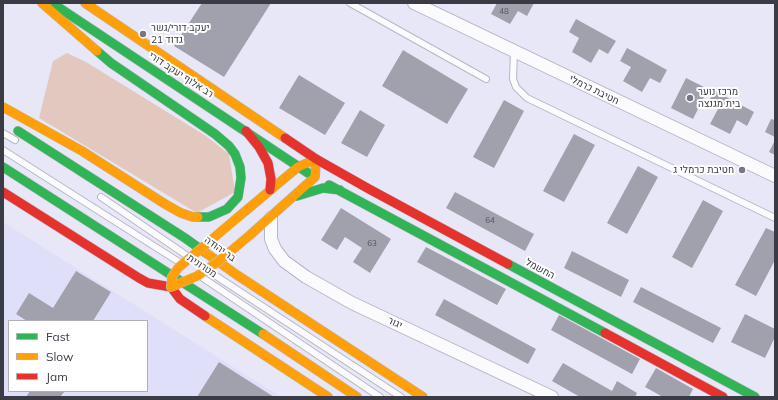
<!DOCTYPE html>
<html>
<head>
<meta charset="utf-8">
<style>
	body { margin:0 }
	#map { position:relative; width:778px; height:400px; overflow:hidden; background:#e7e7f8; font-family:Mulish,sans-serif }
	canvas { display:block }
	.frame { position:absolute; inset:0; border:4px solid #3b3b46; pointer-events:none }
	.legend { position:absolute; left:8px; top:320px; width:140px; height:72px; box-sizing:border-box; background:#fff; border:1px solid #b1b1b5; margin:0; padding:5px 7px; list-style:none; font-size:12px; color:#3b3b46 }
	.legend li { display:flex; align-items:center; gap:8px; height:20px }
	.legend b { width:20px; border:1px solid #b1b1b5 }
</style>
</head>
<body>
<div id="map">
<canvas width="778" height="400"></canvas>
<div class="frame"></div>
<ul class="legend">
<li><b style="height:5px;background:#30b455"></b>Fast</li>
<li><b style="height:5px;background:#ff9f0a"></b>Slow</li>
<li><b style="height:5px;background:#e5322d"></b>Jam</li>
</ul>
</div>
<script>
const context = document.querySelector('canvas').getContext('2d');
context.lineJoin = 'round';
function paint(path, color) { context.fillStyle = color; context.fill(path, 'evenodd'); }
const poly = rows => new Path2D(rows.map(r => 'M' + r).join(''));
function stroke(path, color, width, dash) { context.strokeStyle = color; context.lineWidth = width; context.lineCap = dash ? 'butt' : 'round'; context.setLineDash(dash || []); context.stroke(path); }
function drawText(font, color, halo, rows, align = 'center') {
  context.font = font + ' Mulish,Heebo,sans-serif'; context.lineWidth = 4; context.setLineDash([]); context.textBaseline = 'middle'; context.strokeStyle = halo; context.fillStyle = color; for (const [text, x, y, turn = 0] of rows) {
    context.save(); context.translate(x, y); context.rotate((+turn || 0) * Math.PI / 180); context.textAlign = isNaN(turn) ? turn : align; if (halo) context.strokeText(text, 0, 0); context.fillText(text, 0, 0); context.restore();
  }
}
const built = poly([
	[3,222,281,397,3,397],
	[9,321,147,321,147,391,9,391]
]);
const green = poly([
	[67,53,86,62,206,136,229,154,235,192,197,213,39,118,53,61]
]);
const building = poly([
	[202,3,271,3,224,77,174,46],
	[497,3,534,3,527,16,518,11,510,24,491,14],
	[576,19,616,41,608,54,599,49,591,63,572,52,579,38,569,32],
	[627,48,667,70,660,83,650,78,642,92,623,81,631,67,620,61],
	[403,50,468,89,447,124,382,86],
	[299,75,345,103,325,135,279,108],
	[686,78,708,89,693,119,671,108],
	[715,91,754,112,747,126,737,120,730,134,710,124,718,109,707,104],
	[504,100,524,111,494,168,473,157],
	[360,110,385,125,367,157,341,143],
	[771,119,775,120,775,137,765,132],
	[574,134,595,145,564,202,543,191],
	[775,140,775,155,769,152],
	[638,166,658,177,627,234,607,223],
	[455,192,534,234,525,251,446,208],
	[703,200,723,211,692,268,672,257],
	[341,208,391,239,370,273,353,262,362,248,345,237,337,250,321,240],
	[766,228,775,232,775,260,756,296,735,285],
	[426,247,506,289,497,305,417,262],
	[572,251,629,280,621,297,564,268],
	[76,271,111,292,93,321,27,321,16,314,29,293,53,308],
	[641,287,721,328,713,343,633,302],
	[444,299,536,349,528,364,435,315],
	[745,314,775,329,775,337,765,358,731,342],
	[559,315,640,359,632,374,551,330],
	[219,362,274,397,197,397],
	[563,363,612,391,617,381,637,393,635,397,580,397,552,381],
	[656,368,693,389,689,397,663,397,645,387],
	[30,391,65,391,60,397,26,397]
]);
const lane = poly([
	[350,3,486,79],
	[514,52,513,79,516,87,527,98,775,218],
	[3,133,15,140],
	[3,150,179,262],
	[101,197,186,255],
	[210,272,401,397],
	[203,278,380,397]
]);
const street = poly([
	[414,3,775,176],
	[271,218,271,239,275,249,284,261,306,277,352,303,552,397]
]);
const fast = poly([
	[55,5,308,173],
	[97,51,111,63,215,134,229,146,235,154,240,167,241,178,238,197,227,209,209,217,198,217],
	[18,131,185,238,206,253],
	[3,167,263,334],
	[329,185,605,333],
	[297,196,323,188,340,190],
	[508,264,755,397]
]);
const slow = poly([
	[42,3,97,51],
	[85,3,285,138],
	[3,107,82,151,165,204,181,213,193,217,198,217],
	[237,218,298,167,316,159,315,177,250,235],
	[206,253,237,275,423,397],
	[205,316,328,397],
	[263,334,357,397]
]);
const jam = poly([
	[246,131,259,147,268,163,271,179,270,190],
	[285,138,316,159,369,189,508,264],
	[3,192,139,278,148,283,171,287,180,299,205,316],
	[605,333,723,397]
]);
const slowBridge = poly([
	[237,218,178,268,172,277,171,287,197,276,219,261,250,235]
]);
const markers = [
	[143,34,4,"#777784"],
	[690,98,4,"#777784"],
	[742,170,4,"#777784"]
];
const numberNames = [
	["48",504,12],
	["64",490,221],
	["63",372,244]
];
const poiNames = [
	["יעקב דורי/גשר",151,28],
	["גדוד 21",151,40],
	["מרכז נוער",698,92],
	["בית מגנצה",698,104],
	["חטיבת כרמלי ג",734,170,"right"]
];
const streetNames = [
	["רב אלוף יעקב דורי",181,75,33],
	["חטיבת כרמלי",594,90,26],
	["בר יהודה",220,249,35],
	["מטרונית",202,266,34],
	["החשמל",540,269,28],
	["יגור",395,323,25]
];
paint(built, '#dfdffa');
paint(green, '#e3c8bf');
paint(building, '#a1a1ad');
stroke(lane, '#b7b7c4', 8);
stroke(street, '#b7b7c4', 14);
stroke(fast, '#b7b7c4', 10);
stroke(slow, '#b7b7c4', 10);
stroke(jam, '#b7b7c4', 10);
stroke(lane, '#fbfbfe', 6);
stroke(street, '#fbfbfe', 12);
stroke(fast, '#30b455', 9);
stroke(slow, '#ff9f0a', 9);
stroke(jam, '#e5322d', 9);
stroke(slowBridge, '#c8c8d0', 10, []);
stroke(slowBridge, '#ff9f0a', 9);
for (const [x, y, r, color] of markers) { const dot = new Path2D(); dot.arc(x, y, r, 0, 2 * Math.PI); context.fillStyle = color; context.fill(dot); stroke(dot, '#fff', 1.5); }
drawText('8px', '#545460', null, numberNames);
drawText('10px', '#3b3b46', '#fff', poiNames, 'left');
drawText('10px', '#3b3b46', '#fff', streetNames);
</script>
</body>
</html>
